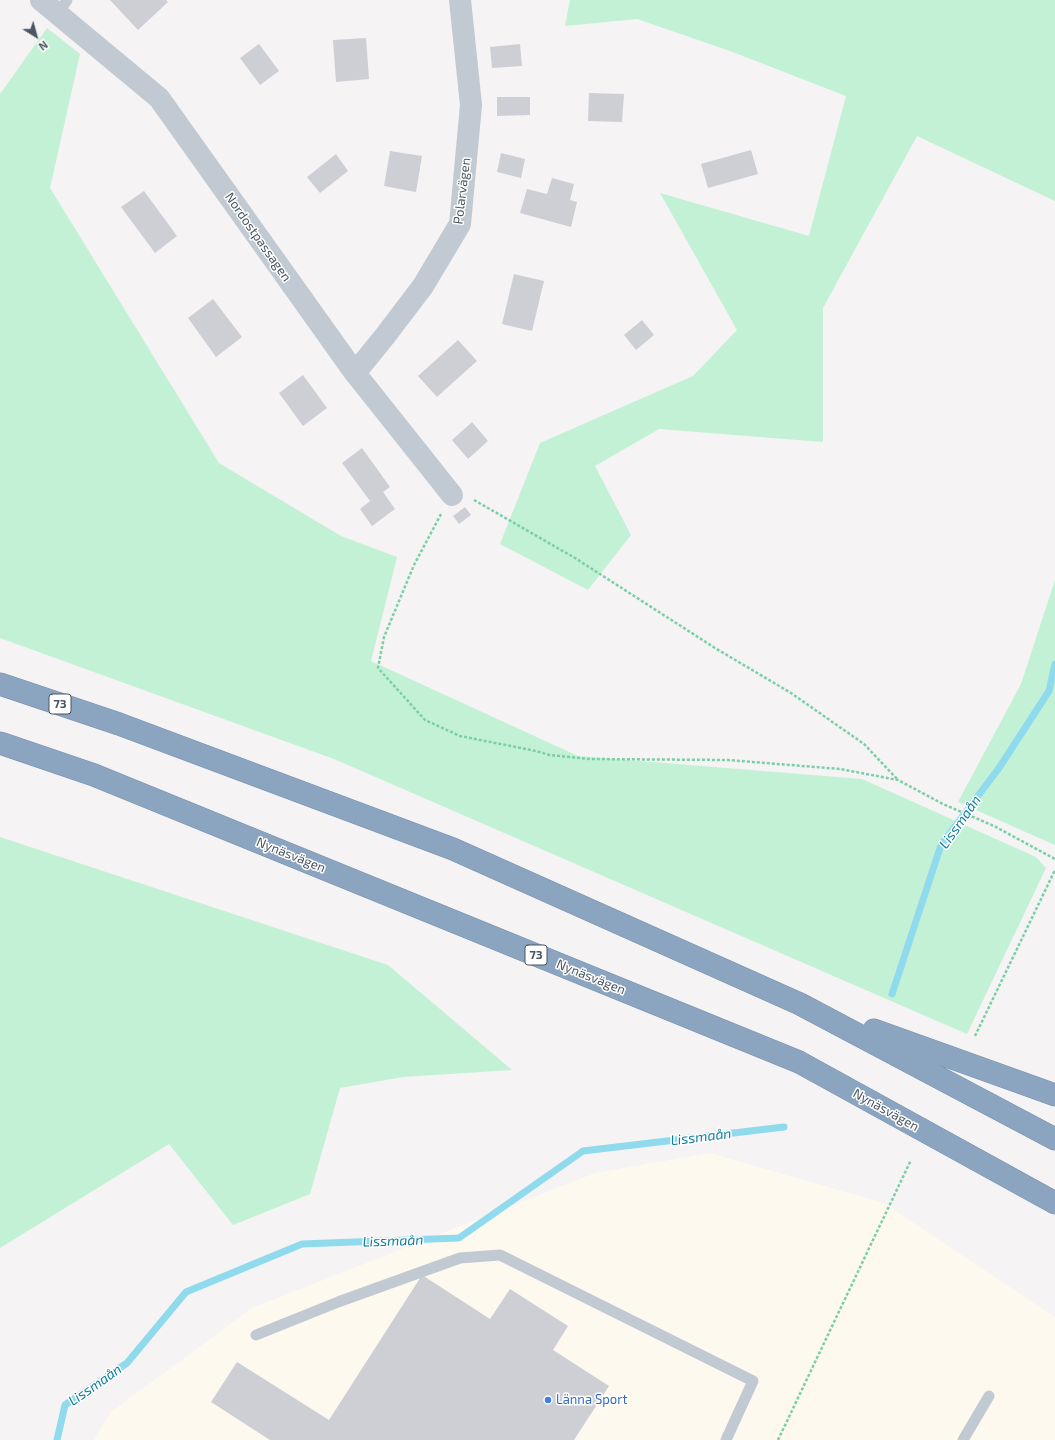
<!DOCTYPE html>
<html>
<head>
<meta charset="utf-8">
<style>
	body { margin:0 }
	#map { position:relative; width:1055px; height:1440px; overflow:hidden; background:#f5f3f3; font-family:"Exo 2",sans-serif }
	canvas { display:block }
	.north { position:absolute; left:16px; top:16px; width:40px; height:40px; -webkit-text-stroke:3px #fff; paint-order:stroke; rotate:143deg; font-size:11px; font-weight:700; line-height:16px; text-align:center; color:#4a5661 }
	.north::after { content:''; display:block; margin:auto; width:14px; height:18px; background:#4a5661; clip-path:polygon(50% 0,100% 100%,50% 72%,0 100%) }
</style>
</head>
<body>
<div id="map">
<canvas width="1055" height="1440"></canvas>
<div class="north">N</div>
</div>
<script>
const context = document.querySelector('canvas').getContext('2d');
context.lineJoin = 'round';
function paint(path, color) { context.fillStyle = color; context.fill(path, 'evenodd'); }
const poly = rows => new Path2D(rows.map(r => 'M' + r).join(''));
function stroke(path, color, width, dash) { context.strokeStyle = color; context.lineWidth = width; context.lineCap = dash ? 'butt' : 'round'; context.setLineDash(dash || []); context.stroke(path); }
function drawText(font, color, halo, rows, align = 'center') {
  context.font = font + ' "Exo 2",sans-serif'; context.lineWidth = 3; context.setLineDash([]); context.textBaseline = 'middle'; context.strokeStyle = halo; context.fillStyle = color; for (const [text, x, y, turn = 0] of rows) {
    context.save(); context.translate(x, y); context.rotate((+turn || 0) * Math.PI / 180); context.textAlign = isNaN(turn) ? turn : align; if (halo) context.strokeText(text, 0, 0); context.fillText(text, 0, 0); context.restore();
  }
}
const commercial = poly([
	[710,1153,884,1203,1055,1317,1055,1440,93,1440,111,1412,252,1308,595,1173]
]);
const green = poly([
	[570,0,1055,0,1055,201,917,136,823,308,823,442,659,429,595,466,631,535,588,590,500,544,540,443,693,376,737,330,660,193,809,236,846,96,730,51,637,19,565,26],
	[47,28,80,54,50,188,219,463,341,536,397,557,371,661,578,756,862,779,1036,857,1046,868,967,1034,334,759,0,638,0,94],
	[1055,580,1055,845,958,802,1021,684],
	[0,837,388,965,512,1070,403,1077,340,1088,310,1194,233,1225,169,1144,0,1248]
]);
const stream = poly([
	[892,994,941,845,999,768,1049,691,1055,664],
	[57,1440,65,1405,127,1363,186,1292,302,1244,459,1238,583,1151,784,1127]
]);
const building = poly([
	[110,0,166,0,168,2,138,30],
	[366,38,369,79,336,82,333,40],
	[259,44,279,71,260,85,240,58],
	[520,44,522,66,492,68,490,47],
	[589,93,624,94,622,122,588,121],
	[497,97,530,97,530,115,497,116],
	[751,150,758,174,708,188,701,164],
	[390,151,422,156,416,192,384,186],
	[501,153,525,159,521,178,497,172],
	[336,154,348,171,320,193,307,177],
	[552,178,574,184,570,200,577,202,571,227,520,213,527,189,547,194],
	[144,191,177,236,155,253,121,207],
	[514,274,544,281,532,331,502,324],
	[213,299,242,337,216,357,188,318],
	[642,320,654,335,636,350,624,335],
	[458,340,477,361,437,397,418,376],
	[303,375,327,408,303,426,279,393],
	[472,422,488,441,468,459,452,440],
	[362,448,390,487,383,492,395,509,372,526,360,509,370,501,342,463],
	[465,507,471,515,459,524,453,516],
	[422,1275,490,1319,510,1289,568,1326,553,1350,609,1386,574,1440,270,1440,211,1402,237,1362,329,1420]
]);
const path = poly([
	[474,500,575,558,715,648,791,693,864,744,898,780],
	[441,514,414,565,384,637,378,668,425,720,460,736,536,751,550,755,590,759,728,760,840,769,898,780,943,804,994,826,1055,859],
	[975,1036,1055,870],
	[778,1440,911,1160]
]);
const service = poly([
	[58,14,67,0],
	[256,1335,338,1302,460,1258,500,1255,753,1381,726,1440],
	[963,1440,989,1396]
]);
const minor = poly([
	[41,0,159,98,355,373,452,495],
	[355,373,385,336,423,286,460,224,471,105,460,0]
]);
const motorway = poly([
	[0,684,119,724,453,849,800,1004,1055,1139],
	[0,743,94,775,799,1062,1055,1203],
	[874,1030,1055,1095]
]);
const markers = [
	[548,1400,4,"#3f7fe0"]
];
const shields = [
	[60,704,22],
	[536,955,22]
];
const shieldNames = [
	["73",60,704],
	["73",536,955]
];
const streetNames = [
	["Polarvägen",462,191,-83],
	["Nordostpassagen",258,237,55],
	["Nynäsvägen",291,855,22],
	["Nynäsvägen",591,977,22],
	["Nynäsvägen",886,1110,29]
];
const shopNames = [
	["Länna Sport",556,1400]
];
const waterNames = [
	["Lissmaån",960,822,-55],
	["Lissmaån",701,1137,-7],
	["Lissmaån",393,1241,-2],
	["Lissmaån",95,1385,-35]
];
paint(commercial, '#fdf9ef');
paint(green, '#c3f1d5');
stroke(stream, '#90daee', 7);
paint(building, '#cdcfd5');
stroke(motorway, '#7690ad', 23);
stroke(path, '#7ad0a6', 2.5, [3, 2]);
stroke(service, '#c1cad2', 11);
stroke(minor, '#c1cad2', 22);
stroke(motorway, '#8ba5c1', 22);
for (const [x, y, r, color] of markers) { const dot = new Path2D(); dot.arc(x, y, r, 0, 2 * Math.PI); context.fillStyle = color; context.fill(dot); stroke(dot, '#fff', 1.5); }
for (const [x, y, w] of shields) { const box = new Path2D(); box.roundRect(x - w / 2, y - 10, w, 20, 3); context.fillStyle = '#fff'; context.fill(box); stroke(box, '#4a5661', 1); }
drawText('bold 12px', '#4a5661', null, shieldNames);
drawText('13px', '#4a5661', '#fff', streetNames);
drawText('13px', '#366cbe', '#fff', shopNames, 'left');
drawText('italic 14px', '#0c7c9b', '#fff', waterNames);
</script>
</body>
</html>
